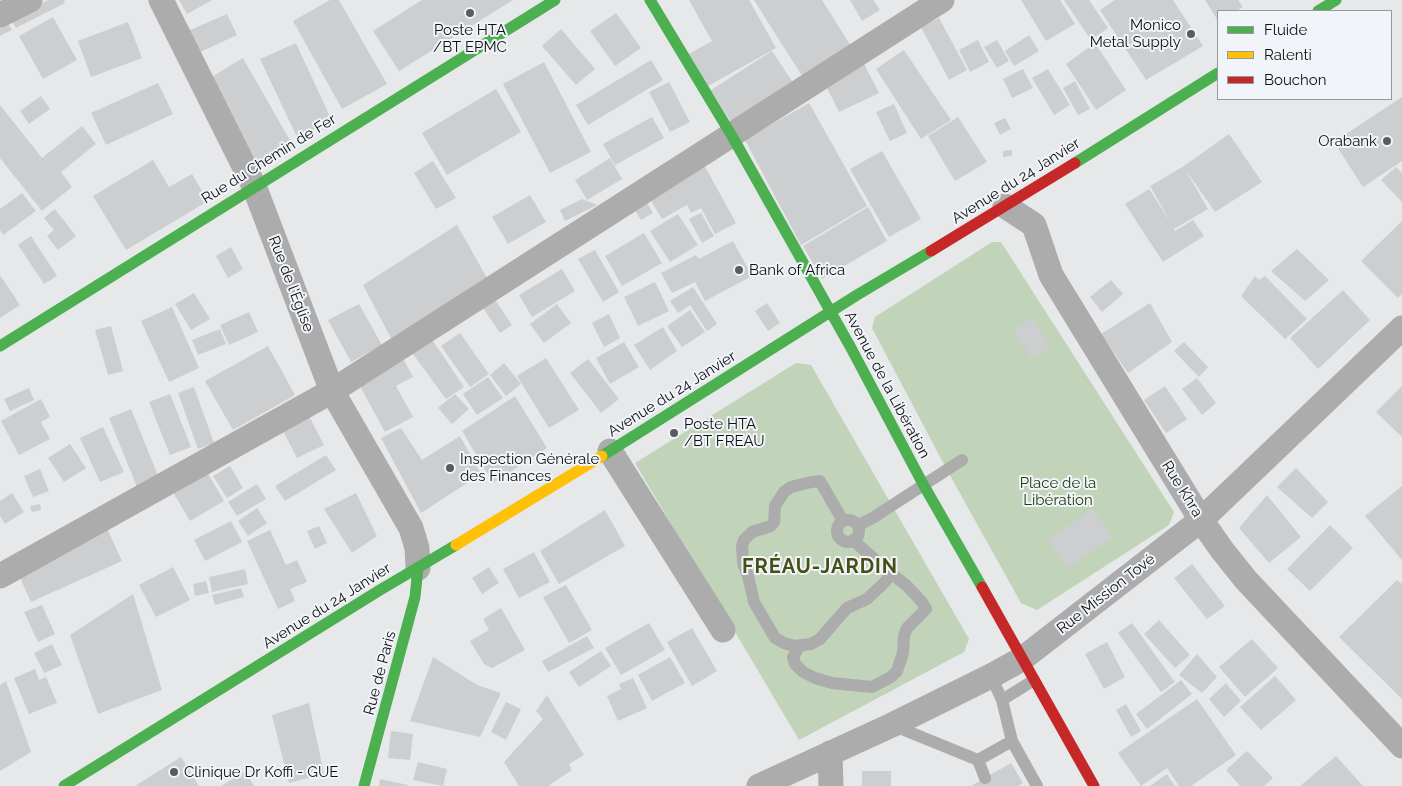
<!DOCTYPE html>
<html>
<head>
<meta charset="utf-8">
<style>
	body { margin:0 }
	#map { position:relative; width:1402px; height:786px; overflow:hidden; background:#e6e8ea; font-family:Raleway,sans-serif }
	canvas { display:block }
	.legend { position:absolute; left:1217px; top:10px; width:175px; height:90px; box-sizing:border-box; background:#f1f4f9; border:1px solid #97999d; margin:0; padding:6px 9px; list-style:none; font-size:15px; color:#101112 }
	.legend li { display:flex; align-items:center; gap:10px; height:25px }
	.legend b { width:25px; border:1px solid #97999d }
</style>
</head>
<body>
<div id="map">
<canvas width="1402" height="786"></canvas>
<ul class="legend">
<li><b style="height:6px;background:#4caf50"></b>Fluide</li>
<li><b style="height:6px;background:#ffc107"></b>Ralenti</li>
<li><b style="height:6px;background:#c62828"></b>Bouchon</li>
</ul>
</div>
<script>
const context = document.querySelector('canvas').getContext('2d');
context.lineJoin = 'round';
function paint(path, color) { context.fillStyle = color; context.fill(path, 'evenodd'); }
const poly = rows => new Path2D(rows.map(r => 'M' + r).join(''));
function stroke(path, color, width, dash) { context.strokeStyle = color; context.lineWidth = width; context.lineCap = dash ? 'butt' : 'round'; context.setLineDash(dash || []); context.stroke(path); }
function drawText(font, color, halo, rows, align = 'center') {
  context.font = font + ' Raleway,sans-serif'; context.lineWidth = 4; context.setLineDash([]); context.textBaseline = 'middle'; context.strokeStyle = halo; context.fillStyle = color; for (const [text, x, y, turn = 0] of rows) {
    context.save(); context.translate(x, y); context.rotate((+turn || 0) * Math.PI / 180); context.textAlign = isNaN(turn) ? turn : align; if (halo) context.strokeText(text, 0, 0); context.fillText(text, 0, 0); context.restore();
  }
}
const green = poly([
	[992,242,1001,242,1174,512,1169,525,1037,610,1021,603,947,470,872,328,875,317],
	[796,363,811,365,969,639,964,652,799,740,635,463]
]);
const building = poly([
	[48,0,64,0,65,3,16,28,11,19],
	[179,0,212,0,187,14],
	[330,0,339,0,387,84,342,109,293,21],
	[422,0,513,0,399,71,373,31],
	[689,0,749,0,776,48,708,86,689,54,712,41],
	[754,0,822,0,856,54,807,84],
	[850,0,873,0,880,10,862,21],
	[1021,0,1060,0,1075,24,1046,41],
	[1064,0,1089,0,1108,28,1091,40],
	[1115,0,1173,0,1203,46,1146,80,1100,10],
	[1205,0,1238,0,1243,7,1236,11,1218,11,1218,21],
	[616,13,641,48,615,66,590,31],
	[227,14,237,35,198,53,188,31],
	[53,17,77,60,43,79,19,36],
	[939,18,967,70,949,80,921,27],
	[7,22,12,30,0,36,0,25],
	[128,22,142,58,91,77,78,41],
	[561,29,595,69,576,85,542,46],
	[1029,35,1039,51,1014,66,1005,51],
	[978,40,989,62,970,72,959,50],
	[997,40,1009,61,997,68,984,47],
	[296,43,332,121,297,137,260,59],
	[1095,43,1126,90,1096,110,1066,64],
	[904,50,951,120,921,139,876,69],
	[772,51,798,90,736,130,711,90],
	[243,58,295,149,260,169,208,79],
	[651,60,663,80,588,125,576,105],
	[862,60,879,93,839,112,823,80],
	[544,62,591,152,550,173,503,84],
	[1023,69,1033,88,1012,98,1003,79],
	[1048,69,1070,105,1054,115,1032,78],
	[1075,81,1090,109,1078,115,1063,88],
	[669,82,690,122,670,132,649,92],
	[158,83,173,114,106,145,91,113],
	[496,89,521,132,447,175,422,133],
	[41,96,50,109,29,124,20,111],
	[1402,97,1402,161,1363,187,1334,142],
	[809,103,867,206,801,245,745,140],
	[894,104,907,133,890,141,876,112],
	[0,105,42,158,82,126,96,144,61,172,72,187,42,211,0,158],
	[652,117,664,138,615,165,603,144],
	[958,117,987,162,955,181,928,136],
	[1005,118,1011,129,1000,135,994,123],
	[1229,134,1262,182,1215,212,1185,169,1208,209,1174,229,1175,231,1193,220,1204,236,1163,262,1125,204,1149,189,1171,223,1150,186,1184,166],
	[1012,150,1012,156,1003,157,1003,151],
	[882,151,921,219,889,237,850,169],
	[610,158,622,179,587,200,575,180],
	[153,160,169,187,192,174,208,201,126,250,93,196],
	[433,161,456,198,436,209,414,173],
	[703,163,736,223,715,234,701,208,691,213,687,205,662,219,647,194],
	[1396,167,1402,173,1402,202,1381,180],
	[22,193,36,211,3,235,0,230,0,209],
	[530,195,546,222,508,244,492,217],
	[644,198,653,213,641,220,632,206],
	[582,199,597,205,565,221,560,210],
	[868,207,887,241,822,279,803,246],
	[55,209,76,236,58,250,47,236,54,230,44,218],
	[701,213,714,236,702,243,689,219],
	[678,214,698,245,670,262,650,231],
	[1402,221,1402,294,1398,298,1361,261],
	[457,225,491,285,394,344,363,285],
	[644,233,662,263,622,286,605,256],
	[31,236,57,276,44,284,18,245],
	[733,241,752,276,705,301,695,282,672,293,661,273,696,255,699,259],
	[231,247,243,269,228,278,216,256],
	[1297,249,1329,280,1305,301,1271,271],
	[595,250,619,292,603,302,578,259],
	[562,269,575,291,532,317,519,295],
	[0,275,20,305,0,318],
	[1255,276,1259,280,1265,276,1307,319,1285,339,1241,296],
	[1111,280,1123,294,1102,312,1090,297],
	[655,282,669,311,638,326,624,297],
	[693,287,717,324,707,331,690,305,678,313,670,301],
	[1343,290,1370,320,1318,369,1290,338],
	[194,293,210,319,191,330,175,304],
	[491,294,512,325,500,333,479,302],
	[767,303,780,323,768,331,755,311],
	[1150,303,1172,342,1128,373,1101,334],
	[359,304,382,345,351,362,328,320],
	[557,304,571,323,544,343,530,324],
	[172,307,199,368,169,382,141,321],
	[690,310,705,332,682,347,667,326],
	[249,312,258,332,229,345,220,325],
	[609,314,620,338,604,347,592,323],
	[1032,318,1051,347,1032,359,1013,330],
	[111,326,123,371,108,375,95,330],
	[663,327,677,351,650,370,634,345],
	[220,329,226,344,198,355,192,340],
	[427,332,464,387,446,399,407,346],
	[460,333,489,374,470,387,441,346],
	[624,342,639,367,610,384,596,358],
	[1184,342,1208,367,1199,377,1174,351],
	[268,346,295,395,233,430,205,381],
	[401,355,413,377,396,386,413,417,385,432,356,379],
	[546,358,579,410,549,428,517,376],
	[588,359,619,399,601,413,570,373],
	[504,363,521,384,506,396,490,375],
	[488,377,503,398,477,415,463,394],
	[1197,378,1216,403,1202,415,1182,389],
	[1165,386,1187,419,1166,433,1144,400],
	[1402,386,1402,437,1376,412],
	[194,387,214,443,198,449,178,393],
	[29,388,34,400,10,411,4,399],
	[170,394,191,447,170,455,149,402],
	[455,394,469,409,452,424,438,408],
	[515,396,547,448,493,483,462,431],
	[41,399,50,417,41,422,50,439,19,455,1,421],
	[131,409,159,478,137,487,109,418],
	[308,414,324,445,297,458,281,427],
	[103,427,124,472,100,482,80,438],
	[401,428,422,460,460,436,481,474,421,513,381,438],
	[70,444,86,468,64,482,48,458],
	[326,455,336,470,285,501,275,486],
	[230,466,243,488,227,498,213,476],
	[1296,468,1328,502,1312,518,1277,487],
	[40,469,49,491,33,497,24,476],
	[207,472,224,501,190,521,173,492],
	[257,484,266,499,237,516,228,502],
	[1402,486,1402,560,1365,516],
	[12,493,24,512,5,524,0,516,0,501],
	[356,493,377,536,352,553,324,509],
	[1267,495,1301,537,1269,563,1239,528],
	[40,504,41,510,32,512,30,506],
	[257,508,267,523,248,536,238,521],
	[1093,508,1113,537,1068,568,1048,540],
	[605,510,625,546,559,584,540,551],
	[231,521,242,542,205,561,194,540],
	[1330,525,1353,548,1310,591,1287,569],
	[319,526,327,543,315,549,307,531],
	[107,528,122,561,31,602,16,569],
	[270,530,286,565,297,560,307,582,290,589,295,601,278,609,247,541],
	[534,552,550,582,519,598,503,569],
	[1192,564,1225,606,1207,619,1174,578],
	[173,567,190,600,156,617,139,585],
	[489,567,499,583,482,594,472,578],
	[245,569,248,584,212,592,209,577],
	[1397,580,1402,584,1402,699,1339,637],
	[206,581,209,593,195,596,193,584],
	[566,585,592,630,569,643,543,597],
	[241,588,244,597,215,605,212,595],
	[133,594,162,690,98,714,70,635],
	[42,605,55,634,38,642,24,612],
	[501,608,525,650,492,668,484,664,470,641,489,630,483,619],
	[1159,620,1190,655,1175,668,1144,634],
	[649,623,665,650,621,675,605,648],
	[1132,623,1175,682,1161,692,1118,633],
	[692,628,717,671,692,686,667,642],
	[587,636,594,648,548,672,542,661],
	[1252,639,1278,668,1245,697,1219,667],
	[1107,642,1125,677,1104,689,1085,654],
	[52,644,62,665,44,673,34,653],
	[601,651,611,666,579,687,569,672],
	[1197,654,1217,677,1202,693,1179,675],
	[433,657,477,685,501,693,480,737,410,721],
	[670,657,685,683,652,701,638,675],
	[35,669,39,680,46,677,57,703,29,714,14,678],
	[1275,676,1296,700,1261,730,1240,707],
	[633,678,647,708,618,721,607,696,621,689,619,684],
	[1181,680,1192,694,1147,729,1136,714],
	[6,681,31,752,0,771,0,685],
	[1226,683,1241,701,1224,717,1209,699],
	[547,695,584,755,569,764,572,770,548,786,519,786,504,762,543,719,536,711],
	[1197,699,1236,755,1191,786,1179,786,1167,768,1141,786,1118,753],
	[506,702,521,709,506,740,491,732],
	[309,703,324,774,289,783,272,715],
	[1126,704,1141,731,1131,737,1116,710],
	[391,731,413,734,410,760,388,758],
	[1247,751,1273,778,1264,786,1240,786,1226,770],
	[1336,756,1363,786,1300,786],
	[181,757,199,786,135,786],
	[418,762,447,769,443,786,413,780],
	[1011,763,1023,783,1018,786,971,786],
	[245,771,254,786,221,786],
	[862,771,891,771,891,786,862,786],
	[1167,774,1175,786,1150,786],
	[380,779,408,785,408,786,379,786]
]);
const lane = poly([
	'837 531a11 11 0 1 1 22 0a11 11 0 1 1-22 0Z',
	[843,521,820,481,811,482,791,487,784,492,775,506,774,522,771,526,752,532,744,540,742,546,743,563,748,576,754,602,775,638,784,643,794,646,811,644,820,639,847,608,867,599,885,582,891,574],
	[858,525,871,519,962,460],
	[799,647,793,657,795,664,803,672,815,678,832,683,872,687,891,677,897,671,903,653,904,636,907,628,926,609,922,602,907,586,882,566,853,540],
	[991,676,1002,700,1012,741,1037,786],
	[1002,700,1034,680],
	[892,725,978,760,985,778],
	[978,760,1012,741]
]);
const street = poly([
	[161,0,254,186,332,391,411,528,417,548,418,568],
	[0,15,30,0],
	[1005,206,1034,225,1051,275,1201,520,1222,550,1246,580,1402,746],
	[610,451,723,630],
	[0,576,332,391,942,0],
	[830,753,831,786],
	[759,786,892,725,991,676,1022,659,1201,520,1402,328]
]);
const fast = poly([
	[650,0,732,136,851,348,923,484,982,587],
	[1318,11,1336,0],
	[1075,163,1218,73],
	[0,346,555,0],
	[602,456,857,295,931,251],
	[64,786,380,590,456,545],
	[364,786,415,597,418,568]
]);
const slow = poly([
	[456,545,602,456]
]);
const jam = poly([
	[931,251,1075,163],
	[982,587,1094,786]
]);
const markers = [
	[470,13,5,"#5b5c5e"],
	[1191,34,5,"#5b5c5e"],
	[1387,141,5,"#5b5c5e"],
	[739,270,5,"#5b5c5e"],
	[674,433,5,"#5b5c5e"],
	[450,468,5,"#5b5c5e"],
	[174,772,5,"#5b5c5e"]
];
const poiNames = [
	["Monico",1181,25,"right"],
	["Metal Supply",1181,42,"right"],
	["Poste HTA",470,30,"center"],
	["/BT EPMC",470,47,"center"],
	["Orabank",1377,141,"right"],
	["Bank of Africa",749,270],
	["Poste HTA",684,424],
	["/BT FREAU",684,441],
	["Inspection Générale",460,459],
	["des Finances",460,476],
	["Clinique Dr Koffi - GUE",184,772]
];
const streetNames = [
	["Rue du Chemin de Fer",269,159,-32],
	["Avenue du 24 Janvier",1016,181,-32],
	["Rue de l'Église",291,284,69],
	["Avenue de la Libération",887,385,62],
	["Avenue du 24 Janvier",672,394,-32],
	["Rue Khra",1182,489,58],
	["Rue Mission Tové",1106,594,-38],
	["Avenue du 24 Janvier",327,606,-32],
	["Rue de Paris",380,673,-75]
];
const parkNames = [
	["Place de la",1058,483],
	["Libération",1058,500]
];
const districtNames = [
	["FRÉAU-JARDIN",820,567]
];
paint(green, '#c1d3b8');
paint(building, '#cdcecf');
stroke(lane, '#acacad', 12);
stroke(street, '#acacad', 25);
stroke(fast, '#4caf50', 11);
stroke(slow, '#ffc107', 11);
stroke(jam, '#c62828', 11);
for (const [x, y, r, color] of markers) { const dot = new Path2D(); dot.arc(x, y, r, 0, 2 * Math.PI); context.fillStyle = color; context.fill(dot); stroke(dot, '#f1f4f9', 2); }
drawText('15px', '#101112', '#f1f4f9', poiNames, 'left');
drawText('15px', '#101112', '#f1f4f9', streetNames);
drawText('15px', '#233d10', '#f1f4f9', parkNames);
context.letterSpacing = '1px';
drawText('bold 20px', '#484f14', '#f1f4f9', districtNames);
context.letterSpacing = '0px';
</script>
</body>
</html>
